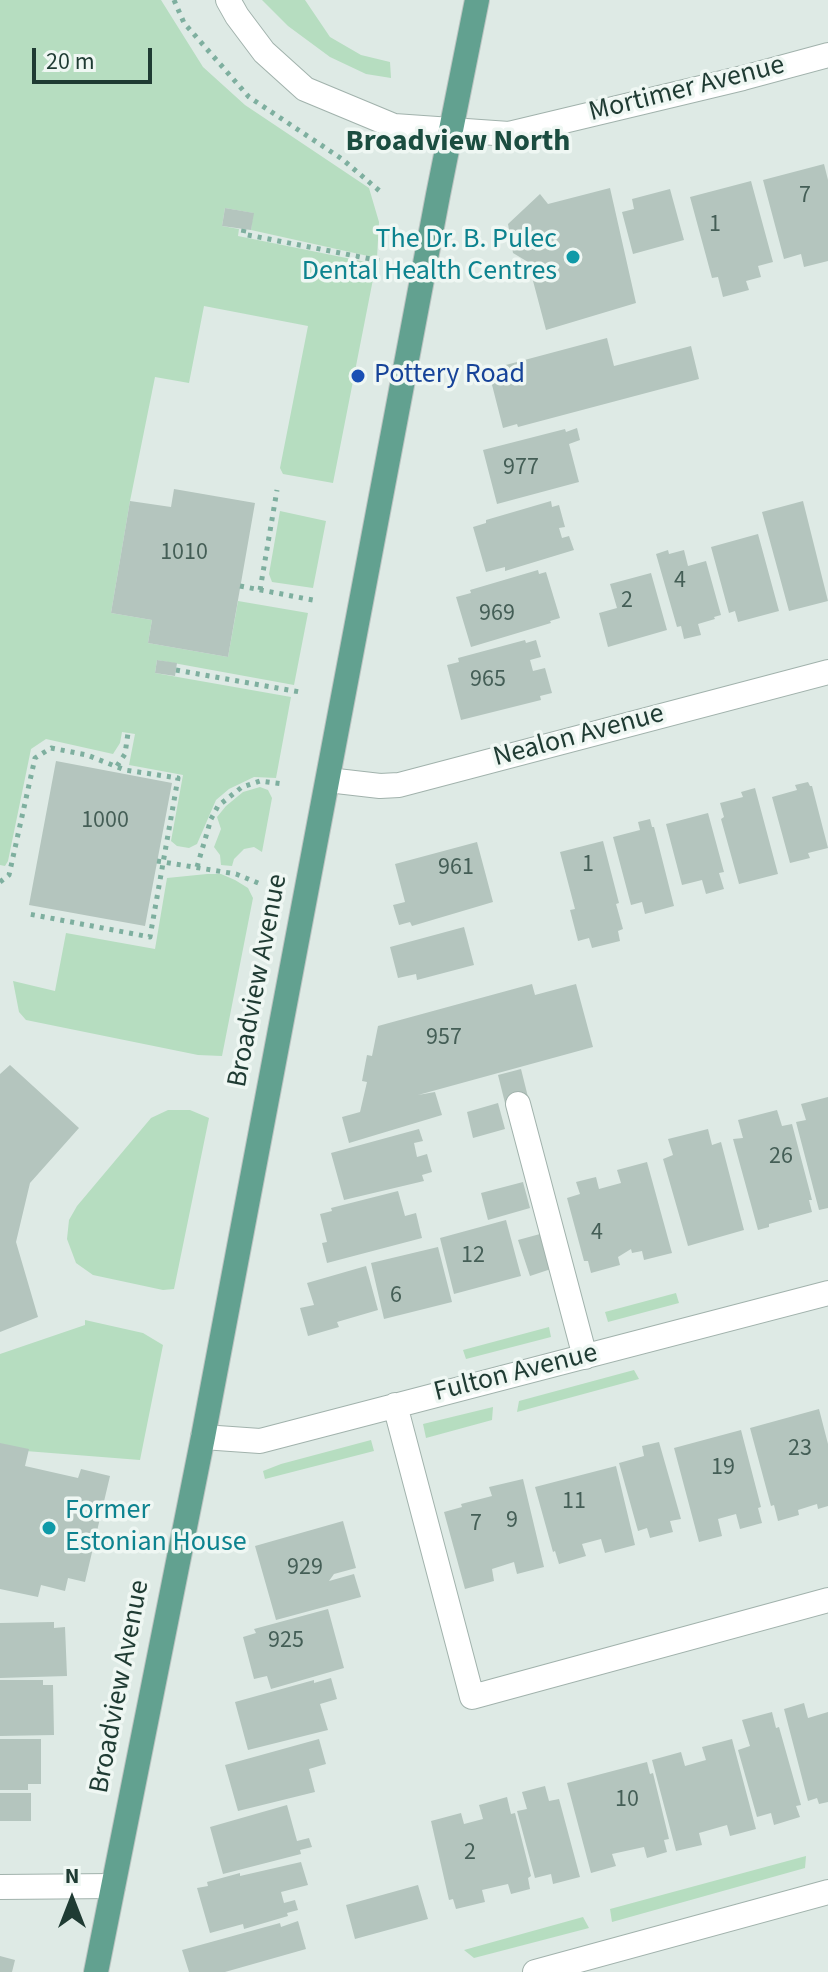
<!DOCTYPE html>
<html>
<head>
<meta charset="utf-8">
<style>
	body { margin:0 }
	#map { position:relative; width:828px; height:1972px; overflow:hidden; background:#deeae5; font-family:"Source Sans 3",sans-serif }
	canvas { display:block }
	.north { position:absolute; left:32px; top:1860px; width:80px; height:80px; -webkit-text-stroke:6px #eff7f3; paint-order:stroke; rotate:0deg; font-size:22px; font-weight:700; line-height:32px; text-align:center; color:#1f3b33 }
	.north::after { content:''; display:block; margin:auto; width:28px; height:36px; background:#1f3b33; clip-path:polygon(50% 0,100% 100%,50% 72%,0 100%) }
	.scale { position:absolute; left:32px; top:48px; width:120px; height:36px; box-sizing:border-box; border:4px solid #1f3b33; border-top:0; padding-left:10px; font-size:24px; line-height:28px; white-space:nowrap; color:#1f3b33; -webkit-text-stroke:6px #eff7f3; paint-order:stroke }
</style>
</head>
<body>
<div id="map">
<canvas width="828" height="1972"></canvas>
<div class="north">N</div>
<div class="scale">20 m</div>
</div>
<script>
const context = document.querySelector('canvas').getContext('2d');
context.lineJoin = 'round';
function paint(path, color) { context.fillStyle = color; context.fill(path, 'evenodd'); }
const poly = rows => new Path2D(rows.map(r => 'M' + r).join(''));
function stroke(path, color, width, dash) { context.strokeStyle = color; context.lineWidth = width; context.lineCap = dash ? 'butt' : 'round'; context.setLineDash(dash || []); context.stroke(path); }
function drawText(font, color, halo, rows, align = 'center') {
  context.font = font + ' "Source Sans 3",sans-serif'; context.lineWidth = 7; context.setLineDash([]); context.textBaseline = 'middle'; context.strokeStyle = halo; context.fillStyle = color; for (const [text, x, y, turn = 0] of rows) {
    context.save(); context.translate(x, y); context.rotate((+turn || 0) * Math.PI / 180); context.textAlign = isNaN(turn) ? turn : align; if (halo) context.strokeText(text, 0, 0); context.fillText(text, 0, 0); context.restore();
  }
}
const green = poly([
	[0,0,161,0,203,67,245,105,369,188,379,222,377,258,251,230,253,213,225,208,222,226,239,229,238,236,376,264,333,483,283,474,280,468,308,326,204,306,189,383,155,377,130,501,111,613,152,620,148,643,228,657,238,601,308,613,294,685,157,660,155,673,291,697,276,778,254,777,229,789,216,800,197,844,189,848,177,846,171,841,183,775,129,765,135,734,122,732,120,743,113,754,46,739,31,749,8,861,5,866,0,865],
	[262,0,305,0,330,37,361,55,390,62,391,78,366,74,330,57,288,26],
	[280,511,326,521,313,588,272,582,269,574],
	[260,787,268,790,272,798,262,852,254,847,244,849,234,859,232,866,221,865,220,855,214,847,221,829,217,817,226,806,243,792],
	[207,874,221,874,235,880,248,888,253,898,222,1056,198,1055,26,1020,19,1012,13,981,55,991,66,933,155,949,167,878],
	[168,1110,190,1110,209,1118,174,1289,163,1290,93,1275,76,1263,67,1239,69,1220,77,1206,151,1118],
	[676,1293,679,1303,608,1322,605,1312],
	[85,1320,143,1333,163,1345,140,1460,0,1449,0,1354,85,1325],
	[549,1327,551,1337,466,1359,463,1350],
	[634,1370,639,1379,517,1412,519,1401],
	[493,1407,492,1420,426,1438,423,1424],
	[371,1440,374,1451,265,1479,263,1471,281,1464],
	[806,1856,805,1868,612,1922,610,1909],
	[583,1917,589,1928,474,1958,464,1950]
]);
const building = poly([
	[824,164,828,180,828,261,804,267,801,254,784,259,763,180],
	[751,181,773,262,758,266,761,277,746,281,749,290,723,297,718,277,712,278,690,197],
	[610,188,636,303,546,330,528,262,513,253,508,224,540,194,548,204],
	[670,189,684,240,633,254,622,212,634,209,632,199],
	[225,208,254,213,251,230,222,226],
	[607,338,614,366,691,346,699,379,518,427,517,424,503,428,489,373,504,370,502,366],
	[577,428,580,440,569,444,579,482,497,504,483,450,565,429,566,432],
	[174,489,255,503,228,657,148,643,152,620,111,613,130,501,171,507],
	[551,501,552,507,559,505,565,527,559,528,562,538,569,536,574,550,505,571,505,567,486,572,473,527,486,523,486,520],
	[803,501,828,601,789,611,762,512],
	[758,534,779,611,738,622,735,611,729,613,711,547],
	[668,550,669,554,684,550,688,566,706,561,721,615,714,617,715,619,698,624,701,635,684,639,681,626,677,627,656,554],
	[538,570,539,574,546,572,560,618,550,621,551,623,471,647,456,597,471,593,470,590],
	[651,573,667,630,608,647,599,613,617,608,610,584],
	[525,640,526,643,536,640,541,657,530,660,533,671,545,668,552,693,540,696,541,700,461,720,447,665,459,662,458,658],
	[157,660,177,663,175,676,155,673],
	[56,761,172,783,145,926,29,905],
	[808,782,810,786,812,786,828,848,808,853,810,858,790,863,772,797,797,790,795,785],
	[755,788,778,874,739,884,721,819,724,817,720,803,743,797,741,792],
	[708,813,724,872,719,873,724,889,706,894,702,880,682,885,666,824],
	[650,819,652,827,654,827,674,906,645,914,642,902,631,905,613,837,640,830,638,822],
	[603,841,619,903,616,904,623,929,618,931,620,941,592,948,589,938,578,941,570,910,575,909,560,852],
	[477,842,493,902,412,926,410,922,399,925,393,905,405,902,395,864],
	[464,927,474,965,417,980,416,974,398,978,390,947],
	[532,984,535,995,576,984,593,1047,418,1095,435,1092,442,1115,349,1143,342,1117,360,1112,367,1082,362,1081,367,1055,372,1056,378,1026],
	[10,1065,79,1128,30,1183,16,1242,38,1317,0,1332,0,1074],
	[521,1069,528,1097,505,1103,498,1075],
	[828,1097,828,1208,819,1210,796,1122,806,1120,801,1104],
	[498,1103,505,1129,473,1138,467,1112],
	[777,1110,782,1126,792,1124,812,1200,809,1200,812,1212,769,1224,769,1227,758,1230,733,1139,743,1138,738,1120],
	[419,1129,423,1141,414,1143,417,1157,427,1154,432,1172,422,1175,424,1181,344,1200,331,1153],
	[708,1129,712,1145,721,1142,744,1230,688,1246,663,1159,673,1155,668,1139],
	[647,1162,672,1253,644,1260,642,1251,632,1253,631,1249,618,1257,620,1265,591,1273,588,1261,584,1261,567,1198,580,1194,576,1182,596,1177,599,1189,621,1183,617,1170],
	[523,1182,530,1208,488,1220,481,1193],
	[398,1191,405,1216,416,1213,422,1238,327,1263,322,1243,327,1242,320,1214,332,1211,331,1208],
	[506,1220,521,1276,454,1294,440,1238],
	[540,1234,551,1269,530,1276,518,1240],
	[438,1247,452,1302,384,1319,371,1263],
	[366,1266,378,1310,337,1322,339,1327,308,1336,300,1308,314,1305,307,1283],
	[819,1409,828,1444,828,1506,818,1509,817,1504,798,1510,799,1515,778,1521,774,1505,771,1506,750,1428],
	[741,1430,761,1507,758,1508,762,1523,740,1529,736,1514,718,1519,722,1536,699,1542,674,1448],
	[659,1442,681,1519,670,1521,673,1532,650,1538,647,1528,638,1531,619,1463,644,1456,642,1446],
	[0,1443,29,1449,25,1466,78,1478,81,1469,110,1476,85,1582,68,1578,65,1591,41,1585,38,1597,0,1589],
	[616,1466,635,1545,605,1553,601,1539,582,1544,586,1556,559,1564,555,1551,553,1552,535,1487],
	[523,1479,544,1567,517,1574,514,1562,492,1569,494,1581,465,1589,444,1512,462,1507,461,1504,492,1496,489,1487],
	[343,1521,356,1568,334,1574,329,1581,354,1574,361,1597,276,1620,255,1546],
	[328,1609,344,1668,271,1689,267,1676,254,1679,243,1637,256,1633,254,1629],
	[54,1622,54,1628,65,1627,67,1676,0,1678,0,1623],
	[331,1678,337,1699,320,1704,328,1730,248,1750,235,1702,314,1680,314,1683],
	[0,1680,43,1680,43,1685,53,1685,54,1735,0,1736],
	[804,1703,808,1718,828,1712,828,1802,819,1804,817,1798,808,1801,784,1709],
	[772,1712,776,1728,779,1727,801,1805,796,1806,800,1817,774,1825,771,1813,757,1817,738,1750,750,1746,742,1720],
	[0,1739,41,1739,41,1784,28,1784,28,1790,0,1790],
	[319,1739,326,1764,309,1769,315,1792,238,1811,225,1765],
	[732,1739,756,1829,730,1836,727,1825,699,1833,702,1845,676,1851,652,1760,681,1752,685,1766,706,1760,702,1747],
	[647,1762,650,1774,653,1773,669,1839,664,1840,667,1852,647,1858,644,1847,612,1854,616,1866,591,1873,567,1783],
	[545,1786,549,1801,559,1799,580,1877,553,1884,551,1874,535,1878,517,1811,527,1809,522,1792],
	[0,1793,31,1793,31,1821,0,1821],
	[507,1797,511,1814,515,1813,531,1876,528,1878,530,1889,511,1894,508,1884,482,1890,485,1902,456,1909,453,1899,449,1900,431,1821,461,1813,464,1824,483,1819,479,1805],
	[287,1805,297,1841,309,1838,312,1847,300,1850,301,1854,223,1874,210,1827],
	[301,1862,308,1885,281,1892,284,1903,295,1900,298,1910,287,1913,288,1916,244,1929,243,1924,210,1933,197,1888,208,1886,207,1882,240,1873,240,1876],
	[418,1885,428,1919,355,1939,346,1905],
	[298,1921,306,1949,225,1972,189,1972,182,1950,280,1923,281,1927],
	[0,1956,15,1960,12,1972,0,1972]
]);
const path = poly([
	[174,0,184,23,249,97,342,159,382,193],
	[244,229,243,234,381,261],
	[240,586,318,601],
	[260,590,277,490],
	[176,670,300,692],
	[117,766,125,754,128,733],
	[157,861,236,874,263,885],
	[197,867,211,819,218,806,242,787,260,781,283,784],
	[0,882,9,875,35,758,51,748,87,755,125,770,178,778,150,937,29,914]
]);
const minor = poly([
	[228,0,237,16,264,52,305,89,394,126,509,134,743,78,828,55],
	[328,780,380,786,399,785,828,672],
	[518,1104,585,1357],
	[395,1405,472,1697,828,1600],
	[203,1437,260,1441,828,1293],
	[0,1887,113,1886],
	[535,1972,828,1892]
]);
const major = poly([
	[96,1972,203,1437,438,195,477,0]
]);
const markers = [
	[573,257,8,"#0f9aa8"],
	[358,376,8,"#1a4fb4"],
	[49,1528,8,"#0f9aa8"]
];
const numberNames = [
	["7",805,197],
	["1",715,226],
	["977",521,469],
	["1010",184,554],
	["4",680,582],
	["2",627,602],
	["969",497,615],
	["965",488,681],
	["1000",105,822],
	["1",588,866],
	["961",456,869],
	["957",444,1039],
	["26",781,1158],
	["4",597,1234],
	["12",473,1257],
	["6",396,1297],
	["23",800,1450],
	["19",723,1469],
	["11",574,1503],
	["9",512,1522],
	["7",476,1525],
	["929",305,1569],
	["925",286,1642],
	["10",627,1801],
	["2",470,1854]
];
const streetNames = [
	["Mortimer Avenue",687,90,-14],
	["Nealon Avenue",579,737,-15],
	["Broadview Avenue",259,981,-79],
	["Fulton Avenue",516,1374,-14],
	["Broadview Avenue",121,1687,-79]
];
const cultureNames = [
	["The Dr. B. Pulec",557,241],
	["Dental Health Centres",557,273],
	["Former",65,1512,"left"],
	["Estonian House",65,1544,"left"]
];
const transitNames = [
	["Pottery Road",374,376]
];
const neighbourhoodNames = [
	["Broadview North",458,143]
];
paint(green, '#b6ddc0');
paint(building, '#b4c5be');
stroke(minor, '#a1b2ac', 26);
stroke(major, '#bcc4c2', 26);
stroke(path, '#7eaf9f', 5, [4, 6]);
stroke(minor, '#fff', 24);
stroke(major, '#62a190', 24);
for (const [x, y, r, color] of markers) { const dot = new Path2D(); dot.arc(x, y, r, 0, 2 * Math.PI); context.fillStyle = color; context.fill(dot); stroke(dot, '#eff7f3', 3); }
drawText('24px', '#445e56', null, numberNames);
drawText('28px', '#1f3b33', '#eff7f3', streetNames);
drawText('28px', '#0d838f', '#eff7f3', cultureNames, 'right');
drawText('28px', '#164399', '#eff7f3', transitNames, 'left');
drawText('bold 30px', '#1b4d40', '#eff7f3', neighbourhoodNames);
</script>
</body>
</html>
